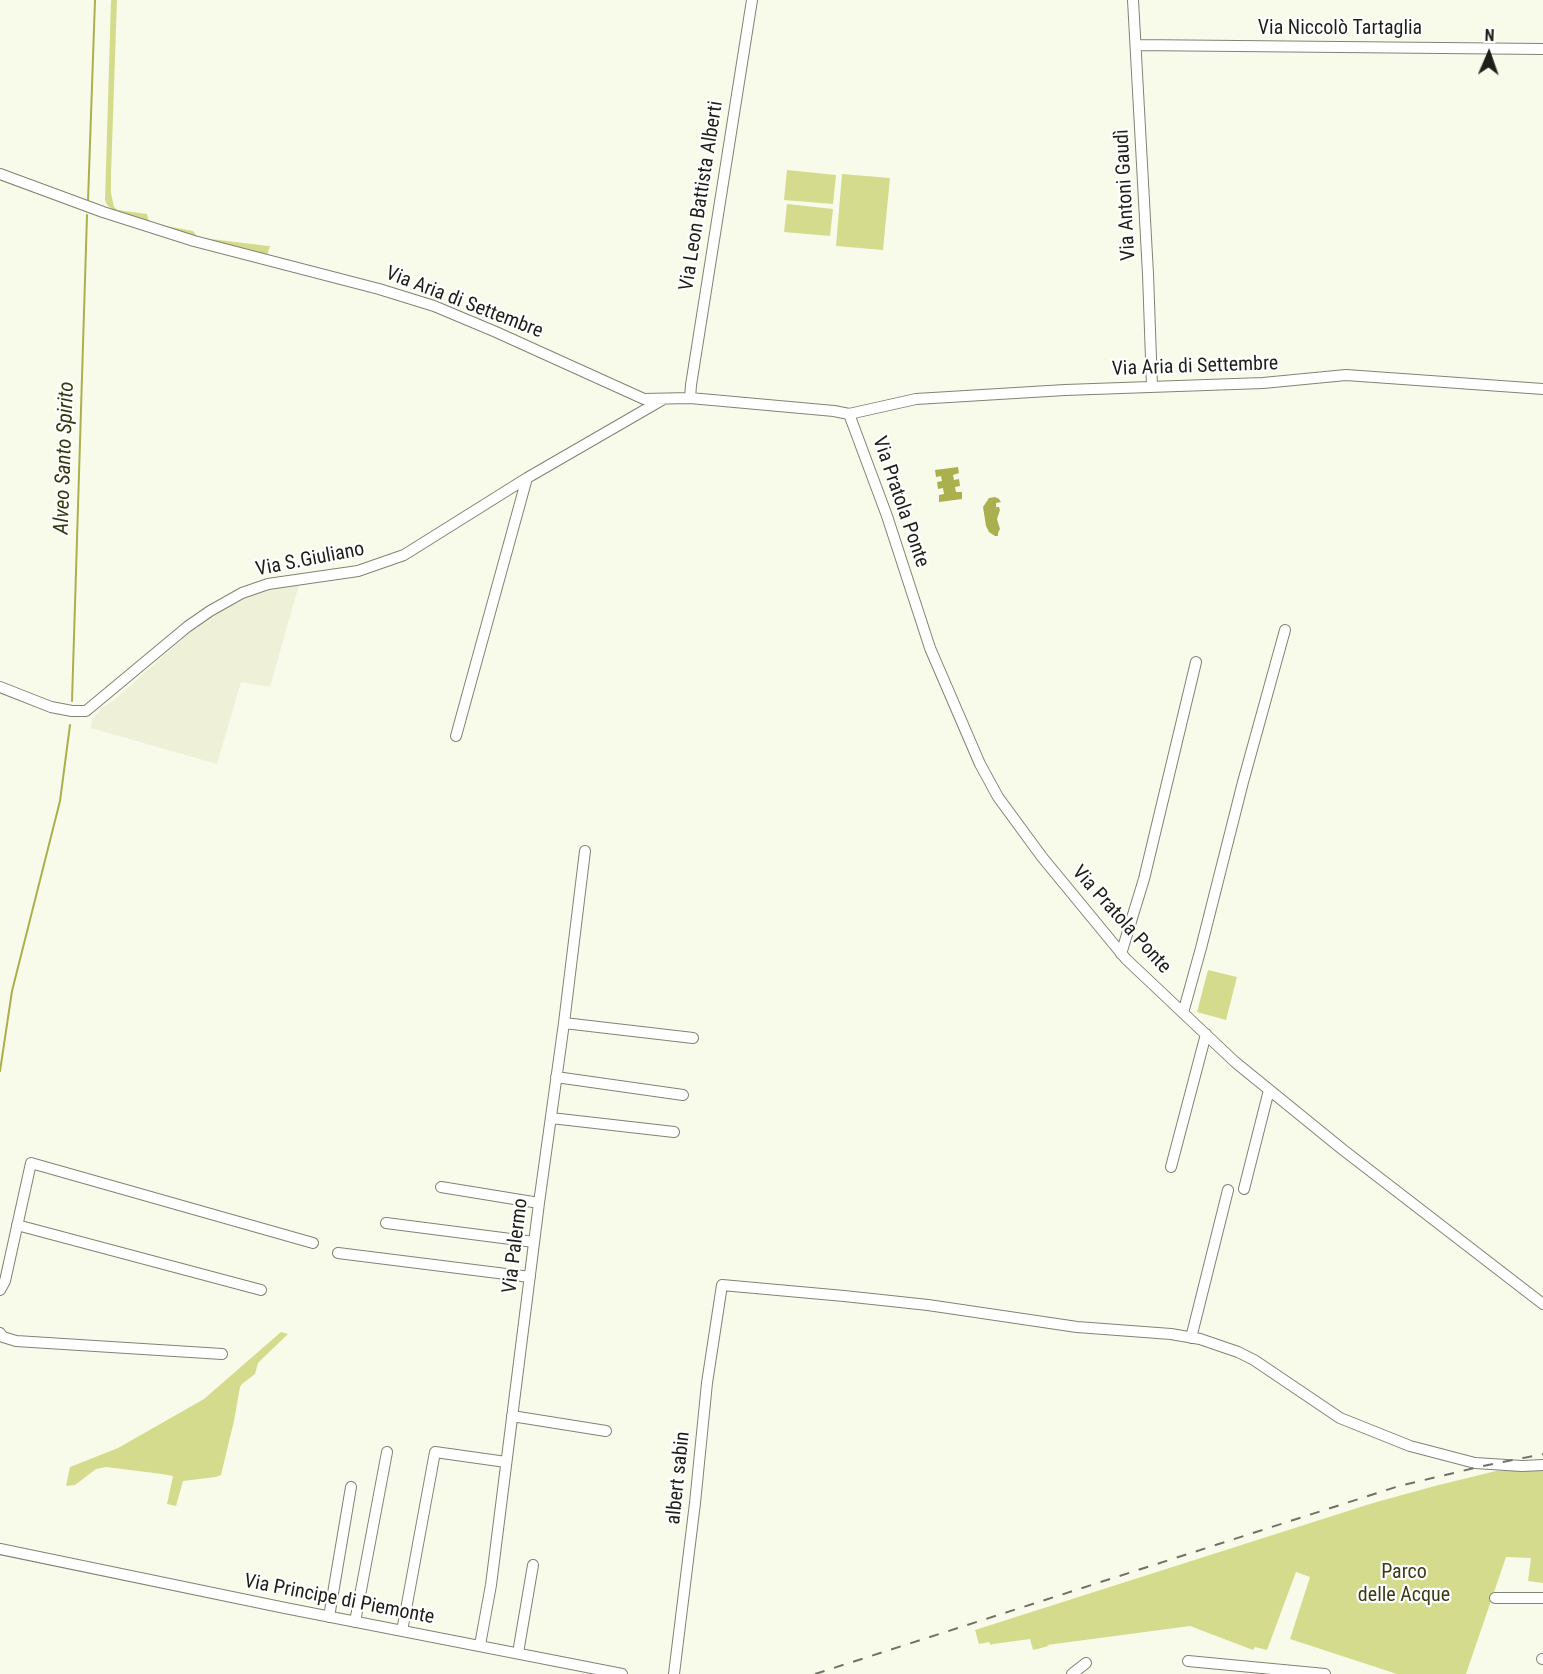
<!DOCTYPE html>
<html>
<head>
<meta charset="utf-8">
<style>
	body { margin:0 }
	#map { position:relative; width:1543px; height:1674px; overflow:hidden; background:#f9fbea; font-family:"Roboto Condensed",sans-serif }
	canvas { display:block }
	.north { position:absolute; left:1459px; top:24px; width:60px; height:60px; -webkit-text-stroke:4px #fff; paint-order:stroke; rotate:2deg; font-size:16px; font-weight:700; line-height:24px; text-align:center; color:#1f1f19 }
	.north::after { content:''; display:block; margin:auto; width:21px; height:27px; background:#1f1f19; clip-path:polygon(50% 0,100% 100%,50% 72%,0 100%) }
</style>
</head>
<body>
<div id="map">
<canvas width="1543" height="1674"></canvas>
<div class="north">N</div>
</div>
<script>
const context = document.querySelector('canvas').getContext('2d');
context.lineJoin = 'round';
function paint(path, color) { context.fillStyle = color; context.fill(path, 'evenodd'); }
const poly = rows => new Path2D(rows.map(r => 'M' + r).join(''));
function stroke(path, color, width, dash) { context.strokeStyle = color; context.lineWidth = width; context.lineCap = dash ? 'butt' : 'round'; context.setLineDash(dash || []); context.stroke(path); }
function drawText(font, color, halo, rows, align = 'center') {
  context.font = font + ' "Roboto Condensed",sans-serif'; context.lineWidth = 4.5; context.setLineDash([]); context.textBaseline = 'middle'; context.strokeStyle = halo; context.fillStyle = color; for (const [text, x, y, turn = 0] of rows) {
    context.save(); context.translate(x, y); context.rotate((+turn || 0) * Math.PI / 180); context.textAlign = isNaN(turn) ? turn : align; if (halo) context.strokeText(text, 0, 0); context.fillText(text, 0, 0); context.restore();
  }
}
const built = poly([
	[299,585,270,687,241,682,217,764,91,728,92,721,100,709,114,700,190,632,213,615,245,598,270,589]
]);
const green = poly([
	[111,0,117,0,111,175,111,193,114,207,118,210,147,214,148,219,151,223,193,231,198,237,203,238,268,246,270,246,267,255,259,256,197,239,113,210,107,205,105,200],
	[787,170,836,175,833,204,784,200],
	[842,174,890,178,883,250,836,246],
	[787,204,833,209,830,236,784,232],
	[1208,970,1237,977,1226,1020,1197,1012],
	[281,1332,288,1334,262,1359,258,1363,255,1374,242,1384,240,1387,234,1421,221,1475,216,1477,183,1481,176,1506,167,1504,173,1476,162,1474,106,1467,96,1469,75,1485,66,1486,70,1467,118,1448,204,1399],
	[1543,1468,1543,1583,1528,1581,1531,1558,1506,1557,1466,1674,1397,1674,1290,1639,1310,1577,1296,1572,1267,1650,1255,1647,1253,1650,1190,1626,1047,1645,1049,1646,1033,1650,1030,1639,993,1644,991,1645,989,1642,979,1644,975,1630,1373,1503,1435,1486,1496,1471]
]);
const water = poly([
	[958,467,959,473,953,475,954,480,959,479,960,486,955,487,956,492,962,492,962,499,939,502,939,495,944,494,943,488,938,489,937,482,942,481,941,476,936,477,935,470],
	[995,497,999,499,1001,502,996,503,996,507,999,507,1000,510,997,519,1000,529,998,533,998,536,995,536,989,532,986,526,983,507,989,498]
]);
const stream = poly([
	[88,201,95,0],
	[72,701,87,215],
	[0,1071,12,991,60,801,70,725]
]);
const minor = poly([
	[1133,0,1148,274,1152,387],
	[1136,45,1543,49],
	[0,174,103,212,194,241,379,289,434,306,496,332,644,399,690,398,834,411,849,414,916,399,1065,390,1263,383,1346,375,1543,389],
	[690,398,691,385,752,0],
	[849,414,887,516,930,648,980,764,998,797,1042,857,1126,959,1235,1062,1342,1149,1543,1304],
	[0,687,51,707,72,711,86,711,187,627,210,611,242,593,268,584,358,571,404,555,527,478,662,400],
	[456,736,527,478],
	[1121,954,1144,879,1196,662],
	[1183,1013,1201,948,1243,782,1285,630],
	[564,1023,693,1038],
	[556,1077,683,1095],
	[551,1118,674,1132],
	[1171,1167,1206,1034],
	[441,1187,539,1203],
	[1244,1189,1269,1090],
	[386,1223,534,1242],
	[17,1225,261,1290],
	[338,1253,530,1277],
	[0,1290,5,1281,31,1163,313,1243],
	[0,1333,3,1337,16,1341,222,1354],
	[1191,1338,1228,1190],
	[512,1416,606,1431],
	[0,1549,285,1608,622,1674],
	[1495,1598,1543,1598],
	[329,1617,351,1487],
	[355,1622,387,1452],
	[402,1631,435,1452,506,1462],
	[480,1645,491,1585,539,1203,564,1023,585,851],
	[518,1653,533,1565],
	[1542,1659,1543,1659],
	[1188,1661,1325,1674],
	[674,1674,695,1503,707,1383,722,1285,844,1296,928,1305,1077,1327,1171,1334,1200,1339,1238,1352,1254,1360,1340,1418,1410,1446,1475,1463,1522,1466,1543,1465],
	[1072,1674,1086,1663]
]);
const rail = poly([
	[815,1674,1399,1486,1483,1466,1543,1454]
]);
const streetNames = [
	["Via Niccolò Tartaglia",1340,29],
	["Via Antoni Gaudì",1126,195,-93],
	["Via Leon Battista Alberti",702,196,-81],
	["Via Aria di Settembre",464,303,21],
	["Via Aria di Settembre",1195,367,-2],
	["Via Pratola Ponte",900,502,71],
	["Via S.Giuliano",310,560,-11],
	["Via Pratola Ponte",1121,920,48],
	["Via Palermo",516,1246,-83],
	["albert sabin",679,1478,-84],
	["Via Principe di Piemonte",339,1600,11]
];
const parkNames = [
	["Parco",1404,1573],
	["delle Acque",1404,1596]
];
const waterNames = [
	["Alveo Santo Spirito",65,458,-88]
];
paint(built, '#eef1d8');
paint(green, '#d5db8d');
paint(water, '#aab04e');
stroke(stream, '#aab04e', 2);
stroke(minor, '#818374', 12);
stroke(minor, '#fff', 10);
stroke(rail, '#717167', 2, [10, 10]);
drawText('20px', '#1f1f19', '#fff', streetNames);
drawText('20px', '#3a3d13', '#fff', parkNames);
drawText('italic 21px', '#36380e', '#fff', waterNames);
</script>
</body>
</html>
